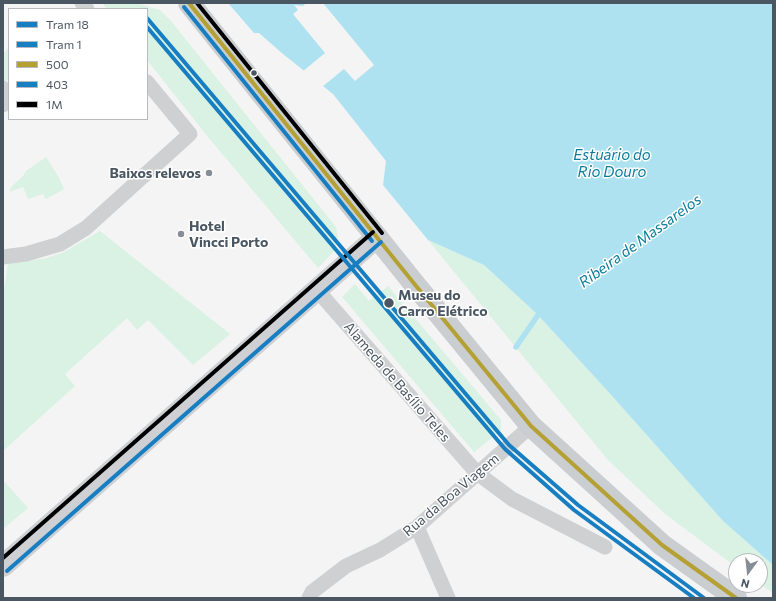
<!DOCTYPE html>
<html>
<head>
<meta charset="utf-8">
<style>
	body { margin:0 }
	#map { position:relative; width:776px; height:601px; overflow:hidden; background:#f4f4f4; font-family:Commissioner,sans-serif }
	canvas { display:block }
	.frame { position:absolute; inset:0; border:4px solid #4a5661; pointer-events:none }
	.legend { position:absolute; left:8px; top:8px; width:140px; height:112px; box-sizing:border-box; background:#fff; border:1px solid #b7bbc0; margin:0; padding:5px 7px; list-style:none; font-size:12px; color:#4a5661 }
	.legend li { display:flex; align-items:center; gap:8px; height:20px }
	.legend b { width:20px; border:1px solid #b7bbc0 }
	.north { position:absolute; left:728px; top:553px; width:40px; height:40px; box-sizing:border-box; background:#fff; border:1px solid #b7bbc0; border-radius:50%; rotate:195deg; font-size:11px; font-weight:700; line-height:16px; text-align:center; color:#4a5661 }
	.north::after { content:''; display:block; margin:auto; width:14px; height:18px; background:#868d94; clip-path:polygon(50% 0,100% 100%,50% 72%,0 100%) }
</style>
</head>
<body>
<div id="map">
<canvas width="776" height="601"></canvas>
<div class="frame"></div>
<ul class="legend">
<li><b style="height:5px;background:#187ec2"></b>Tram 18</li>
<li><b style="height:5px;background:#187ec2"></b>Tram 1</li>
<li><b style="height:5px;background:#b5a034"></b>500</li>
<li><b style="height:5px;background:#187ec2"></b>403</li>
<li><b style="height:5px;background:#000"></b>1M</li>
</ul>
<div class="north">N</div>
</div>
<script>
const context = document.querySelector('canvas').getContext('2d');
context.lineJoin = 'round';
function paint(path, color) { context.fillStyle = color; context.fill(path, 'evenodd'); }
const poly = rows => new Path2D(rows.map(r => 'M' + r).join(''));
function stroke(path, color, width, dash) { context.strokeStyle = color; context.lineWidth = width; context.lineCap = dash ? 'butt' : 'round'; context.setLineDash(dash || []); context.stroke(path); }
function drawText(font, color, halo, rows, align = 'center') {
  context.font = font + ' Commissioner,sans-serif'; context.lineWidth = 3; context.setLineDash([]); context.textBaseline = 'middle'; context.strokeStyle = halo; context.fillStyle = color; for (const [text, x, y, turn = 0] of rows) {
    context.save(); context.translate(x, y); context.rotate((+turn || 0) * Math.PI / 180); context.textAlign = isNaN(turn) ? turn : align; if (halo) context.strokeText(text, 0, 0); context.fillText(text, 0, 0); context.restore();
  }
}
const green = poly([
	[102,3,136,3,160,10,171,21,336,227,338,237,335,250,318,268,208,137,147,60,147,9,107,9],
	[9,47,9,79,6,82,3,78,3,54],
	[46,157,59,178,64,189,46,199,43,194,28,199,23,187,10,192,11,187,23,176,26,171],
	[100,231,230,334,193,365,148,320,137,330,127,318,65,374,75,386,3,451,3,297,8,264,47,258,64,252],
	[428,240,484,265,538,315,613,397,723,521,773,565,773,593,760,584,760,561,736,561,736,567,665,514,608,460],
	[355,284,369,301,388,286,501,420,501,431,474,452,342,297],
	[3,480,28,508,3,529]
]);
const water = poly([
	[228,3,773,3,773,565,723,521,613,397,538,315,484,265,428,240,383,185,386,161,333,94,283,54,259,33,254,33]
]);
const pier = poly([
	[306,3,323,3,374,65,355,81,344,69,322,87,302,72,325,53,293,14,298,10,294,5,303,6]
]);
const stream = poly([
	[516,347,538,315,544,311]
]);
const street = poly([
	[82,3,87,9],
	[3,88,9,100,3,105],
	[3,257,26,254,60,244,86,228,190,134,147,82],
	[317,290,477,473,512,499,605,547],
	[417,527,448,598],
	[309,598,312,592,346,566,380,550,417,527,531,426]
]);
const secondary = poly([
	[3,566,377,237]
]);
const primary = poly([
	[189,3,412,281,531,426,662,545,736,598]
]);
const bus1 = poly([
	[189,3,412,281,531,426,662,545,736,598]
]);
const bus2 = poly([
	[184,7,372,241],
	[7,571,381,242]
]);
const bus3 = poly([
	[197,3,382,233],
	[3,558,373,232]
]);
const tram1 = poly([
	[147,18,509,445,578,505,704,598]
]);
const tram2 = poly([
	[147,27,505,449,574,510,694,598]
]);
const markers = [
	[254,73,3.5,"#4a5661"],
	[209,173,4,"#868d94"],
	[181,234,4,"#868d94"],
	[389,303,5.5,"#4a5661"]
];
const poiNames = [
	["Baixos relevos",201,173],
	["Hotel",189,226,"left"],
	["Vincci Porto",189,242,"left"]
];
const stopNames = [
	["Museu do",398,295],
	["Carro Elétrico",398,311]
];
const streetNames = [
	["Alameda de Basílio Teles",397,382,49],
	["Rua da Boa Viagem",451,495,-40]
];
const waterNames = [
	["Estuário do",612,155],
	["Rio Douro",612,172],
	["Ribeira de Massarelos",640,241,-36]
];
paint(green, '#d9f2e3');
paint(water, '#aee2f0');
paint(pier, '#f4f4f4');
stroke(stream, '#aee2f0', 5.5);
stroke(street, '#ced0d2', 15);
stroke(secondary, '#ced0d4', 22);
stroke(primary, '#caced1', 22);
stroke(bus1, '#b5a034', 4);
stroke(bus2, '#187ec2', 4);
stroke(bus3, '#000', 4);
stroke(tram1, '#187ec2', 4);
stroke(tram2, '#187ec2', 4);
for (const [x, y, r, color] of markers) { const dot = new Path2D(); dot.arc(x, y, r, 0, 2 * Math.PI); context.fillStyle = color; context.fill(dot); stroke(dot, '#fff', 1.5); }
drawText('bold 14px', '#4a5661', '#fff', poiNames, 'right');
drawText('bold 14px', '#4a5661', '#fff', stopNames, 'left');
drawText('14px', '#4a5661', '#fff', streetNames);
drawText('italic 15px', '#0c7c9b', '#fff', waterNames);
</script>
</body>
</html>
